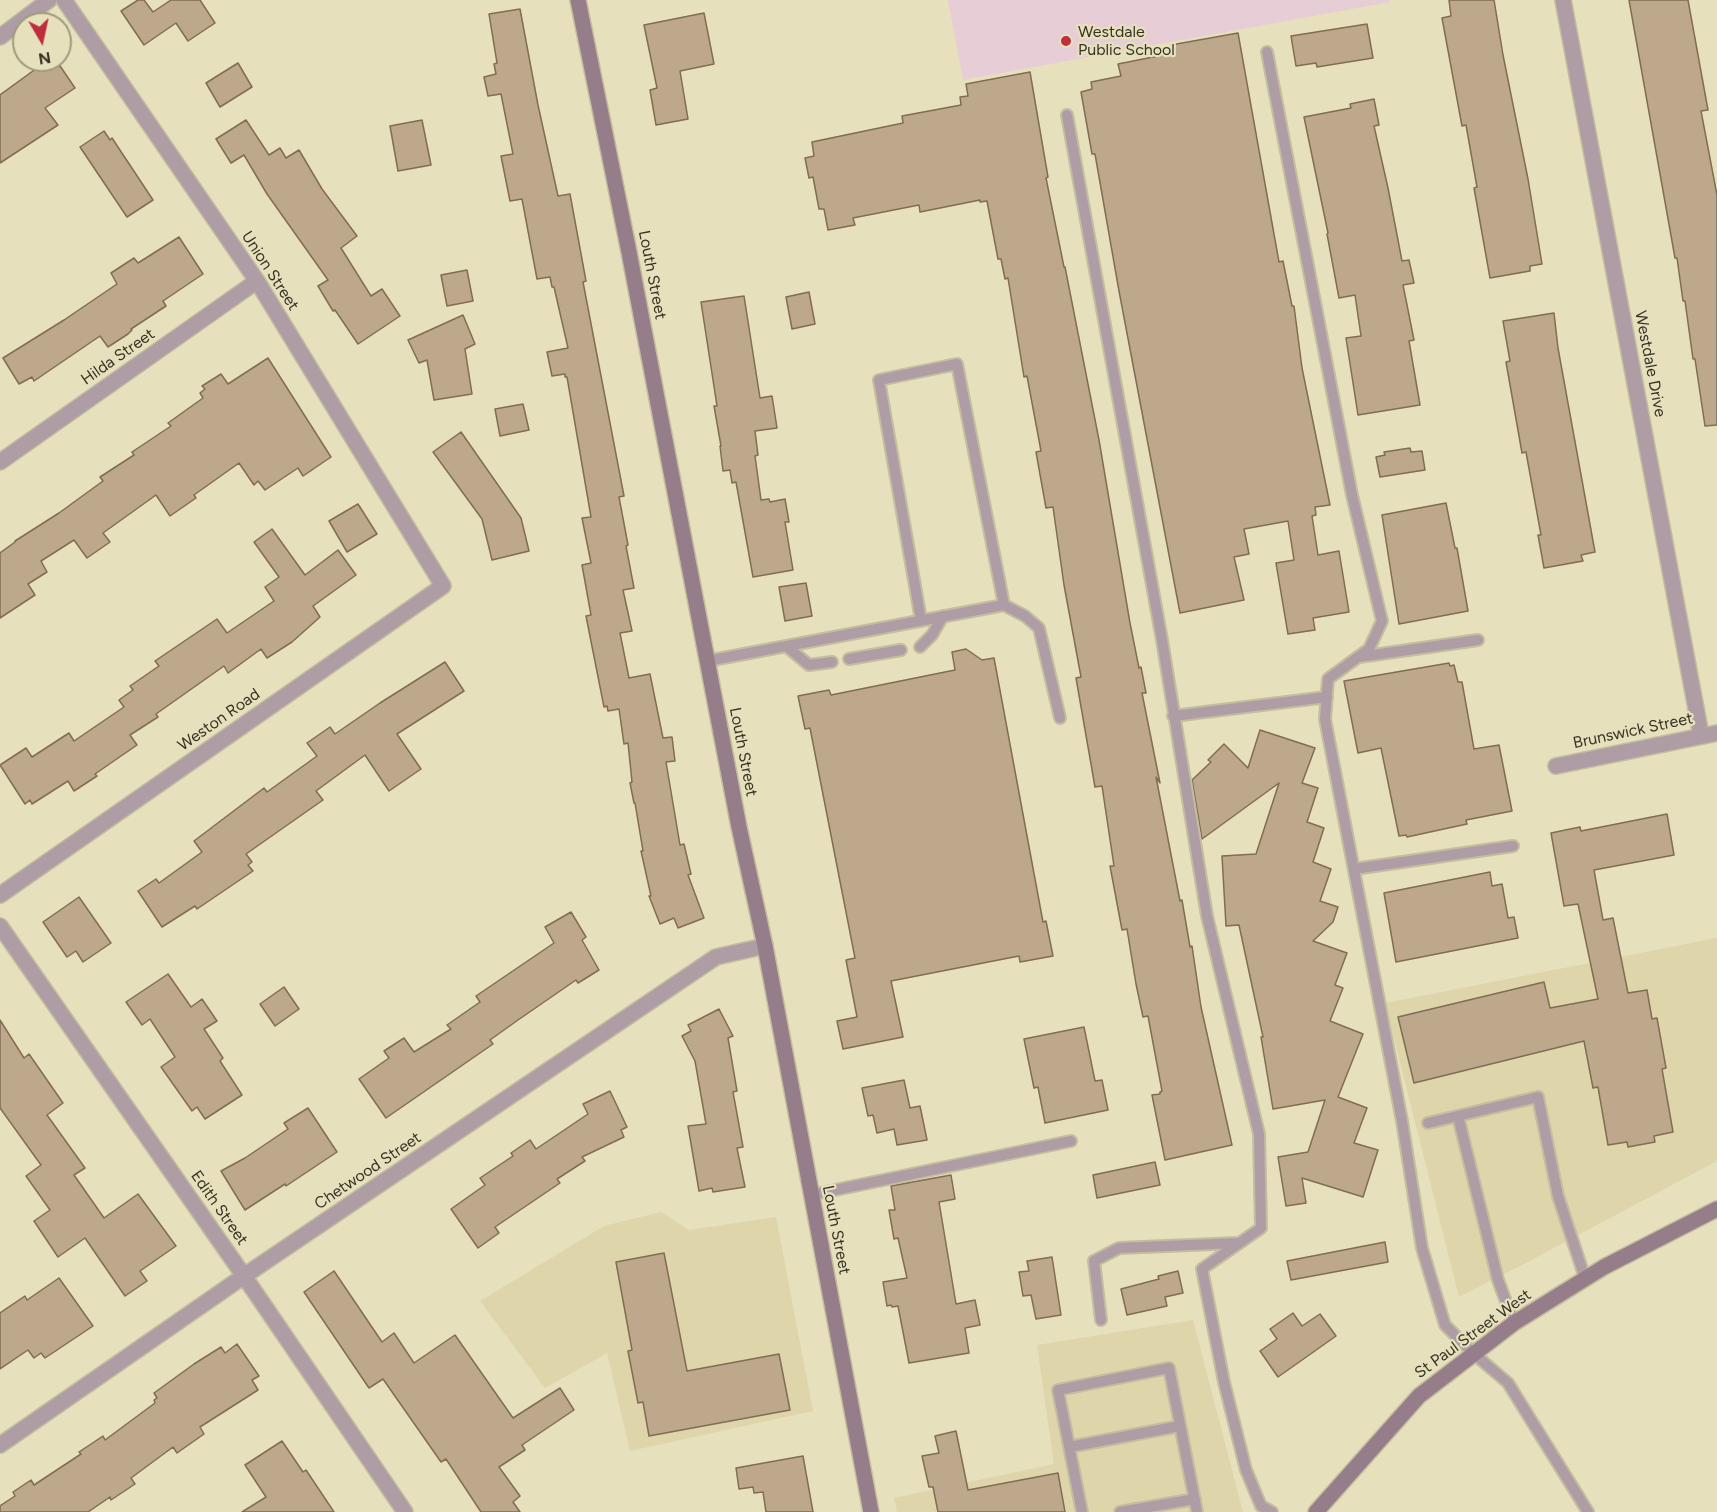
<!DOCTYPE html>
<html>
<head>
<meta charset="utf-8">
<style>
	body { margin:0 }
	#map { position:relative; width:1717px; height:1512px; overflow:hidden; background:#e7e0bd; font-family:Figtree,sans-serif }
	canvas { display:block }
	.north { position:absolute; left:12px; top:12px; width:60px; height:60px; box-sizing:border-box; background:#e7e0bd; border:2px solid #a09b80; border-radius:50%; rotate:171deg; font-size:16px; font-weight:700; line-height:24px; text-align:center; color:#363325 }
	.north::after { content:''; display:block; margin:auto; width:21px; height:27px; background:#be2e3d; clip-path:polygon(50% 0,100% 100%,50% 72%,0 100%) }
</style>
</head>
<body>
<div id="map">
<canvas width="1717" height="1512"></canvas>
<div class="north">N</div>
</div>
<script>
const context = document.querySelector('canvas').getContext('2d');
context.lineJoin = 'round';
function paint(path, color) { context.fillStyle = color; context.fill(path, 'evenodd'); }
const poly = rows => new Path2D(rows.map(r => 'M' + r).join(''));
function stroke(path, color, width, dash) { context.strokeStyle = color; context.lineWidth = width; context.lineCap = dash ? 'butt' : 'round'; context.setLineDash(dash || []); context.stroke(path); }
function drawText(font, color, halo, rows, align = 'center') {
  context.font = font + ' Figtree,sans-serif'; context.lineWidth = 4.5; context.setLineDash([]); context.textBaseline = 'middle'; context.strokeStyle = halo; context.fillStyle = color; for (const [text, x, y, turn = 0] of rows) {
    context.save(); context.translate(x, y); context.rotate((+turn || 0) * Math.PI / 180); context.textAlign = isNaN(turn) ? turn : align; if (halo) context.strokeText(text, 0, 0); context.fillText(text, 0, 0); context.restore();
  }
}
const built = poly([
	[1717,938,1717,1161,1524,1264,1459,1297,1385,1003],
	[661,1212,689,1230,776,1217,813,1411,630,1451,607,1353,545,1388,480,1301,604,1226],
	[1193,1320,1243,1512,897,1512,894,1498,1054,1464,1037,1345]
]);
const education = poly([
	[948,0,1390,0,1390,2,963,80]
]);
const building = poly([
	[138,0,144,0,153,12,171,0,200,0,215,23,188,41,176,23,144,45,121,11,138,0],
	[1449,0,1494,0,1503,55,1528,179,1542,264,1530,266,1530,271,1490,278,1474,188,1477,187,1466,125,1462,126,1442,18,1451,16,1449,0],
	[1629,0,1688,0,1708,110,1701,111,1717,195,1717,425,1705,426,1695,359,1693,359,1685,301,1683,301,1677,258,1675,258,1629,0],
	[520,9,538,105,558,196,570,194,586,281,583,282,624,496,619,497,628,545,626,546,634,588,623,590,632,631,620,633,629,678,650,674,663,738,672,737,675,761,666,762,680,845,684,844,691,874,688,875,704,918,678,928,674,918,660,924,649,896,651,896,641,851,643,851,635,803,634,803,630,783,632,782,628,743,624,744,619,709,608,711,607,706,604,707,586,616,591,615,582,565,591,563,582,518,591,517,567,377,565,377,565,374,552,376,547,352,568,348,554,287,552,287,550,277,537,279,522,199,510,201,501,156,513,154,501,94,488,96,484,77,496,74,494,64,497,63,489,14,520,9],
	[704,13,714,64,680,71,688,119,656,125,650,90,657,88,644,25,704,13],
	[1367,24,1373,58,1317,67,1316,63,1296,66,1291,36,1367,24],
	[1238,33,1279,262,1283,261,1292,306,1294,306,1302,368,1330,505,1315,507,1316,515,1312,516,1318,555,1339,551,1349,612,1313,618,1315,630,1288,634,1276,563,1294,560,1288,521,1244,529,1249,554,1234,557,1244,600,1180,613,1119,291,1095,154,1092,154,1081,92,1092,89,1091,82,1121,76,1118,64,1173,53,1171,45,1238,33],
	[48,60,56,60,75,88,45,108,58,125,0,163,0,95,48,60],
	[238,63,252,87,220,107,206,83,238,63],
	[1030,72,1048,177,1046,178,1064,267,1065,267,1099,440,1130,623,1139,668,1141,667,1146,693,1142,693,1160,783,1156,777,1180,901,1182,900,1190,947,1192,946,1201,1007,1232,1145,1165,1160,1152,1095,1160,1094,1160,1092,1162,1091,1148,1016,1143,1017,1136,984,1127,929,1122,930,1110,866,1114,866,1102,786,1095,787,1076,678,1081,677,1064,585,1053,507,1046,508,1036,452,1041,451,1027,376,1024,377,1008,278,1005,279,1001,259,998,259,987,201,980,202,980,200,920,212,919,205,853,218,855,225,828,230,824,209,819,209,813,177,809,178,805,158,814,156,812,142,903,123,902,116,961,105,960,97,968,96,966,84,1030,72],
	[1374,99,1379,125,1374,126,1388,188,1402,261,1409,260,1414,283,1403,285,1414,340,1409,341,1420,405,1358,415,1346,338,1361,336,1355,295,1339,298,1327,234,1328,233,1304,117,1351,108,1350,104,1374,99],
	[246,120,269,155,280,148,286,158,299,150,322,189,357,236,341,248,371,296,382,289,400,316,358,344,335,310,333,311,318,286,328,280,267,194,244,155,231,163,216,139,246,120],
	[422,120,431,165,398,171,390,126,422,120],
	[104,131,110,140,112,138,153,200,127,217,80,147,104,131],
	[179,237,203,274,163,301,166,306,131,329,132,330,128,334,108,347,100,336,34,381,32,377,19,384,3,358,64,320,117,284,111,273,134,258,138,263,179,237],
	[467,270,473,301,447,306,441,275,467,270],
	[809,292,815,324,792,329,786,297,809,292],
	[744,296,760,398,772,396,777,428,755,431,758,455,755,456,761,500,769,499,770,502,785,499,789,522,785,522,793,570,753,577,736,482,732,483,730,470,723,471,720,446,721,446,714,406,717,406,701,302,744,296],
	[1554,313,1558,348,1595,552,1581,555,1583,561,1544,568,1538,535,1541,535,1526,452,1522,453,1506,362,1510,361,1503,321,1554,313],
	[463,315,475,344,465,349,472,394,434,400,427,360,419,363,408,340,463,315],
	[268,358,331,457,303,476,298,468,265,490,258,481,254,485,239,463,194,495,196,498,170,516,156,495,103,533,110,542,87,558,74,540,41,561,47,572,28,584,35,595,0,618,0,553,15,542,15,541,59,513,103,481,100,477,134,455,132,452,171,426,168,423,203,398,200,393,205,389,202,386,221,374,228,384,268,358],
	[523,404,529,430,500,436,495,409,523,404],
	[461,432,521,518,529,551,492,560,482,519,433,452,461,432],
	[1410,448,1411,452,1422,451,1425,470,1380,477,1376,457,1385,455,1384,452,1410,448],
	[1446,503,1455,548,1457,548,1468,611,1399,624,1382,515,1446,503],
	[358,504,377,534,347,552,329,521,358,504],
	[272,529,305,575,338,550,356,575,313,606,320,617,292,642,267,658,261,649,228,673,224,666,156,714,158,717,130,735,137,745,95,774,97,776,74,791,68,781,32,804,30,800,25,804,0,765,26,748,32,757,69,733,74,741,124,707,119,700,133,690,130,686,159,666,155,661,217,619,227,633,274,601,265,587,279,577,254,542,272,529],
	[806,583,812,616,785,621,779,587,806,583],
	[966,649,982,660,994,658,1043,922,1046,921,1053,956,1020,962,1019,956,891,981,903,1037,843,1049,837,1021,857,1017,846,960,855,958,810,728,805,729,798,696,829,690,831,695,955,670,952,652,966,649],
	[445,662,464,691,397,734,421,769,389,791,365,755,316,791,323,800,246,854,252,862,248,865,253,871,197,909,195,906,162,927,138,891,156,879,159,883,202,852,194,841,264,788,267,792,317,756,307,743,330,727,335,734,380,703,445,662],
	[1449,663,1450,666,1454,665,1458,682,1462,682,1474,749,1499,745,1512,811,1466,820,1467,824,1407,837,1406,835,1399,836,1381,748,1358,753,1344,681,1449,663],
	[1260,730,1315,748,1302,783,1318,788,1307,822,1324,828,1313,862,1331,869,1320,901,1338,907,1333,922,1313,941,1347,953,1335,985,1343,988,1330,1021,1363,1034,1338,1097,1367,1108,1354,1143,1378,1150,1363,1197,1302,1178,1306,1203,1286,1206,1278,1157,1308,1152,1325,1100,1273,1109,1261,1037,1263,1037,1239,925,1226,926,1222,856,1256,854,1279,783,1202,839,1192,780,1211,762,1208,760,1224,744,1248,768,1260,730],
	[1667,814,1674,855,1594,870,1603,920,1613,918,1628,993,1647,990,1652,1019,1657,1018,1666,1068,1662,1069,1673,1132,1654,1136,1655,1142,1628,1147,1627,1142,1608,1145,1598,1087,1593,1088,1584,1041,1414,1083,1398,1017,1544,982,1550,1008,1598,999,1578,904,1564,906,1551,833,1580,827,1581,831,1667,814],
	[1490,872,1492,886,1502,884,1508,918,1514,917,1518,938,1396,962,1384,893,1490,872],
	[79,897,111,943,83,962,76,951,67,957,43,922,79,897],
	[571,912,586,937,582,940,599,970,578,983,576,980,518,1020,490,1040,493,1044,386,1118,359,1079,389,1058,384,1051,404,1038,414,1052,451,1029,447,1025,480,1002,476,996,554,943,545,927,571,912],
	[168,974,191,1007,202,999,217,1021,204,1029,223,1058,220,1061,242,1095,205,1119,197,1107,192,1111,161,1067,175,1057,150,1019,142,1025,126,1002,168,974],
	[284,987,299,1009,275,1026,260,1004,284,987],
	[719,1009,733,1036,728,1038,737,1091,733,1092,743,1147,737,1148,745,1187,713,1192,712,1188,699,1191,688,1126,706,1124,695,1061,682,1036,691,1031,688,1025,719,1009],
	[0,1020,24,1058,29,1054,63,1103,47,1115,85,1168,74,1175,104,1218,138,1194,176,1246,140,1271,147,1281,125,1296,85,1238,58,1257,34,1221,50,1210,26,1176,41,1165,0,1108,0,1020],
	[1084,1027,1095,1081,1102,1080,1108,1110,1045,1123,1038,1087,1034,1088,1024,1039,1084,1027],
	[904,1080,910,1108,920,1106,927,1140,897,1145,894,1129,877,1133,873,1115,868,1116,862,1088,904,1080],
	[610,1091,627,1127,621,1130,624,1137,582,1157,585,1161,557,1179,560,1183,495,1227,499,1233,478,1248,451,1209,485,1185,480,1178,513,1156,511,1153,530,1140,536,1149,588,1114,583,1104,610,1091],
	[308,1108,337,1152,286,1186,285,1184,245,1210,221,1171,245,1158,288,1129,284,1123,308,1108],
	[1155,1162,1160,1185,1097,1198,1093,1175,1155,1162],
	[951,1175,955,1199,939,1202,956,1304,975,1300,980,1325,965,1328,969,1353,909,1363,898,1306,892,1307,891,1305,887,1306,883,1282,907,1278,898,1238,894,1239,889,1210,895,1210,891,1186,951,1175],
	[1385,1242,1388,1262,1291,1280,1287,1261,1385,1242],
	[664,1253,687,1371,779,1354,790,1410,649,1436,643,1402,638,1403,628,1351,632,1350,616,1262,664,1253],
	[1052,1257,1061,1315,1036,1319,1031,1295,1023,1296,1019,1272,1029,1271,1027,1261,1052,1257],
	[334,1271,382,1342,394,1333,414,1363,455,1335,513,1418,560,1388,574,1410,522,1445,525,1450,499,1467,520,1496,513,1502,520,1512,481,1512,446,1459,441,1462,383,1379,369,1388,304,1292,334,1271],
	[1178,1271,1183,1293,1165,1297,1167,1306,1127,1315,1121,1289,1159,1279,1158,1276,1178,1271],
	[59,1278,93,1326,45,1358,41,1353,34,1358,28,1350,0,1369,0,1313,25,1296,27,1300,59,1278],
	[1293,1313,1302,1326,1320,1314,1336,1336,1278,1377,1260,1351,1277,1339,1270,1329,1293,1313],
	[237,1344,259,1376,252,1380,258,1390,200,1427,204,1434,177,1453,173,1447,131,1478,135,1484,111,1500,110,1497,88,1512,0,1512,0,1506,15,1496,13,1492,31,1480,34,1485,81,1454,79,1452,103,1436,105,1440,155,1403,154,1400,157,1398,154,1393,194,1364,221,1347,225,1353,237,1344],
	[956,1431,968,1490,1058,1473,1065,1512,938,1512,933,1487,929,1487,922,1456,939,1453,935,1436,956,1431],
	[282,1441,303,1472,306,1470,334,1512,242,1512,266,1497,245,1465,282,1441],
	[803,1456,813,1512,766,1512,763,1492,754,1493,753,1487,739,1489,736,1468,803,1456]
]);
const service = poly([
	[1267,52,1352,495,1382,621,1369,649,1328,679,1325,719,1402,1121,1422,1248,1445,1325,1473,1353,1508,1383,1588,1512],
	[1067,115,1162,640,1207,916,1259,1134,1261,1228,1202,1269,1224,1382,1246,1470,1261,1506,1272,1512],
	[1004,605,1025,616,1039,628,1060,718],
	[786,646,809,665,832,662],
	[920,647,932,635,943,616],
	[1359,657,1478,640],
	[849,659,901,650],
	[707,661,1004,605,957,364,879,380,921,620],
	[1173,716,1327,697],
	[1354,869,1513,846],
	[1458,1116,1498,1280,1514,1323],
	[1428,1123,1538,1097,1558,1196,1585,1278],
	[811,1195,1071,1141],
	[1101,1320,1094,1261,1119,1248,1238,1243],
	[1069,1447,1180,1426],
	[1082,1512,1058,1390,1169,1368,1197,1512],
	[1120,1512,1195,1499]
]);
const minor = poly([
	[1563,0,1701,735],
	[0,462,257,281],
	[1556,766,1717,733],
	[0,895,443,586,257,281,64,0],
	[0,926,244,1276,405,1512],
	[0,1445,244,1276,716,957,765,946]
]);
const tertiary = poly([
	[0,37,49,0]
]);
const secondary = poly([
	[578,0,629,252,739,827,765,946,871,1512],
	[1316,1512,1419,1396,1514,1323,1604,1267,1717,1209]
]);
const markers = [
	[1066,41,6,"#be2e3d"]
];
const poiNames = [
	["Westdale",1078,32],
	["Public School",1078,50]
];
const streetNames = [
	["Union Street",270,271,57],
	["Louth Street",652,275,79],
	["Hilda Street",118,357,-35],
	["Westdale Drive",1650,364,79],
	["Weston Road",219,720,-35],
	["Brunswick Street",1633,731,-12],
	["Louth Street",743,752,79],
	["Chetwood Street",368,1171,-34],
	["Edith Street",219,1208,55],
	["Louth Street",836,1230,79],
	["St Paul Street West",1473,1334,-36]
];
paint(built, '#ded5ab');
paint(education, '#e6cdd6');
paint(building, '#bda88c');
stroke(building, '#806d52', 1.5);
stroke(service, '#c4bd9f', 14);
stroke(minor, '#c4bd9f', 18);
stroke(tertiary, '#c4bd9f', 18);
stroke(secondary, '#c4bd9f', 18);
stroke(service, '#ae9da5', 10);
stroke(minor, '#ae9da5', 15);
stroke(tertiary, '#ae9da5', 15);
stroke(secondary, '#957d89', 15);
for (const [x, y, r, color] of markers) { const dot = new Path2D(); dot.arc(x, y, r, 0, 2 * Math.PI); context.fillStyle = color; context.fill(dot); stroke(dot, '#e7e0bd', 2); }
drawText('16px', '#363325', '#e7e0bd', poiNames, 'left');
drawText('16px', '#363325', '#e7e0bd', streetNames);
</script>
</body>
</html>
